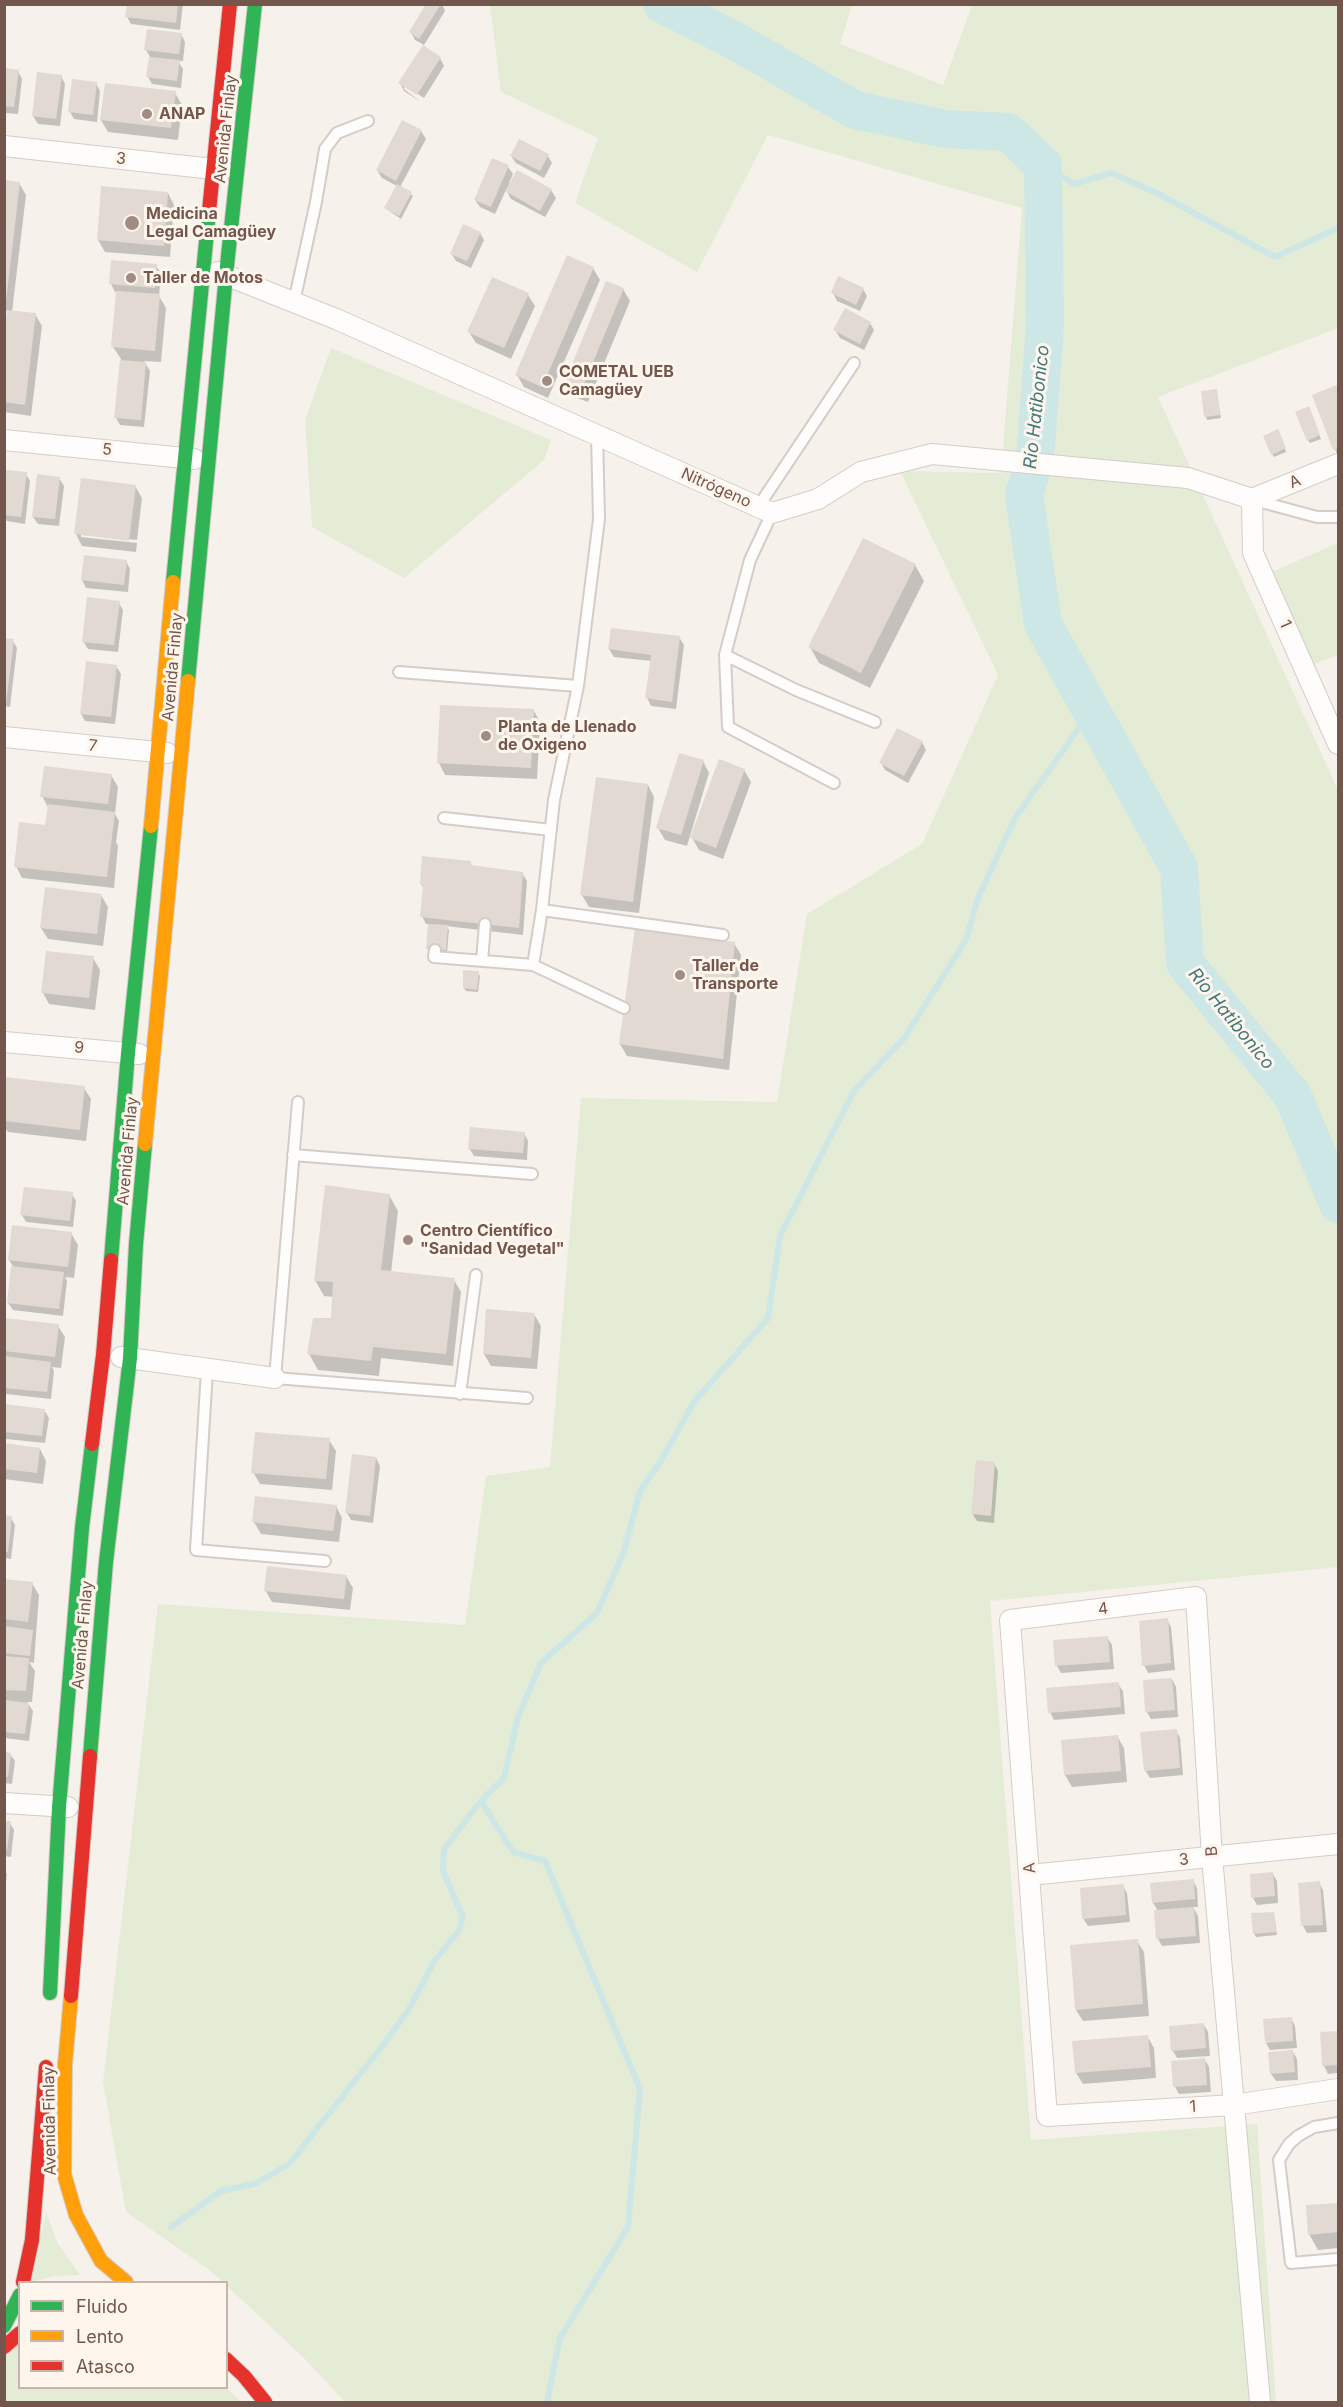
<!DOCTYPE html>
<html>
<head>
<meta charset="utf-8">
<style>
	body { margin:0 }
	#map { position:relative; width:1343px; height:2407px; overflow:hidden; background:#f6f1eb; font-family:Inter,sans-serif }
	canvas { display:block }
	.frame { position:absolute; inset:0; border:6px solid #73564c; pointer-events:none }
	.legend { position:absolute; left:18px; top:2281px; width:210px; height:108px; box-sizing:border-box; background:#fef5ec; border:2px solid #c6b5ac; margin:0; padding:8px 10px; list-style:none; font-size:18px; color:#73564c }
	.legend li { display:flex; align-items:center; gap:12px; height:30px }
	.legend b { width:30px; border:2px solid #c6b5ac }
</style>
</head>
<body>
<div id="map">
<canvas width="1343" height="2407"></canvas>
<div class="frame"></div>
<ul class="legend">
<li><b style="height:8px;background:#30b455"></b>Fluido</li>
<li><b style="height:8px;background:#ff9f0a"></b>Lento</li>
<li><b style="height:8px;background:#e5322d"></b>Atasco</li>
</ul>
</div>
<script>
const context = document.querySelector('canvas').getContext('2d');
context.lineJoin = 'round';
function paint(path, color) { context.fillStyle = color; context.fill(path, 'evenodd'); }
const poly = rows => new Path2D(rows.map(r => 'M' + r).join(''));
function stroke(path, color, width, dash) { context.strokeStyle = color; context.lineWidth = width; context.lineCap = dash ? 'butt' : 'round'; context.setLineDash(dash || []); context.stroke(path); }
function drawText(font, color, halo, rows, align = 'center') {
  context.font = font + ' Inter,sans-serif'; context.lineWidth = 6; context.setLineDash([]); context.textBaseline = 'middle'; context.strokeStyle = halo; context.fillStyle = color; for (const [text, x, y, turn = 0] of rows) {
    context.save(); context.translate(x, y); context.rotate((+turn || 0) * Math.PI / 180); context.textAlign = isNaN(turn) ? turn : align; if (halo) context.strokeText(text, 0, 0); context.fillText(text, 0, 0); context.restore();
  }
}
const green = poly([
	[490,5,852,5,840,44,943,85,972,5,1338,5,1338,328,1158,397,1338,790,1338,1567,990,1601,1031,2140,1257,2124,1276,2402,345,2402,304,2358,227,2286,226,2282,223,2282,208,2269,126,2212,103,2082,158,1604,465,1625,486,1476,550,1467,581,1098,777,1102,807,914,922,844,998,675,900,471,1001,473,1022,208,768,135,697,272,575,203,598,138,501,92],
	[331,348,551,440,544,460,404,578,312,527,305,420],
	[1338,543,1338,655,1309,666,1272,572],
	[46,2212,58,2244,80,2275,55,2276,31,2282],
	[19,2344,20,2388,226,2388,241,2402,5,2402,4,2356]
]);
const shadow = poly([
	[128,4,183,4,180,30,131,24,127,17],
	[428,4,442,4,445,11,424,45,415,40,411,32],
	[181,34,185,42,183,61,178,61,183,69,181,88,152,84,148,77,150,57,146,50],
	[440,58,444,66,424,98,404,85,404,89,421,102,404,91,400,83],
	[4,64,5,70,18,71,22,79,18,114,6,113,4,110],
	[61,76,65,84,60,126,38,124,33,116],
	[96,83,100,91,97,122,74,119,70,112],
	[175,93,182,105,178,140,108,132,101,120],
	[403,122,421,131,426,139,400,187,413,196,401,219,385,208,397,186,382,178,377,170],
	[511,156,548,156,552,163,544,178,516,163],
	[508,167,513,174,509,183,551,190,556,198,545,217,511,199,506,190,495,214,480,207,475,200],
	[4,182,19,183,26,195,12,312,35,314,42,326,31,416,4,412,4,347,9,311,4,311],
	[168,193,174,205,170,257,105,252,98,240],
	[480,233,484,240,471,268,456,261,451,253],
	[156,266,161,273,159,296,166,308,161,362,144,361,150,371,144,427,120,425,116,418,121,359,113,347,117,292,115,292,111,284],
	[593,268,600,280,548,398,524,387,517,375],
	[623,289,630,301,588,402,572,396,566,384],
	[863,289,867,296,860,311,837,301,833,293],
	[528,295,535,306,511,359,476,343,469,332],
	[870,323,874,330,864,350,840,338,835,330],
	[1336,387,1338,391,1338,456,1335,449],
	[1216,390,1221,418,1207,420,1206,417],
	[1310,411,1321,439,1310,443,1308,440],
	[1280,434,1286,452,1274,457,1272,454],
	[8,472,26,474,30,481,25,524,7,521,4,517],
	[59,478,64,486,59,526,38,524,33,517],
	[135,486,142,498,137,540,81,534,81,537,137,543,136,552,82,546,76,534],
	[126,561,130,569,128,592,86,588,82,580],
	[915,565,924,581,870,688,819,663,810,647],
	[119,603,123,610,118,652,88,649,83,641],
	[679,637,684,645,676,709,651,706,647,698,652,661,614,657,609,649],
	[4,640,13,641,17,648,10,707,4,706],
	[116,666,121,674,115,724,85,721,81,714],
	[534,711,540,722,537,779,445,775,439,763],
	[922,742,926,750,908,783,885,770,881,763],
	[703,761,709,773,687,846,665,840,658,828],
	[744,770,751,782,723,859,699,850,691,836,693,837],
	[111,775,118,787,115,814,119,821,116,842,118,846,114,888,22,878,16,866,48,827,49,809,42,796],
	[648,785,654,797,639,913,589,907,582,895],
	[470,862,473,867,522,873,527,881,523,935,446,926,449,930,447,953,429,952,427,948,430,924,426,924,422,916,424,889,421,884],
	[101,895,108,907,103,946,48,939,41,928],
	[734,943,741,955,729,1070,627,1056,620,1044],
	[93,958,100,970,95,1010,49,1004,43,993],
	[478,973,480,976,478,992,466,991,464,988],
	[6,1079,84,1088,91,1099,86,1141,8,1132,4,1127],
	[524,1133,528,1141,527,1160,474,1156,469,1148],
	[72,1194,76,1201,73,1227,26,1222,22,1215],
	[389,1195,398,1211,391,1273,454,1280,461,1292,453,1366,381,1358,379,1376,318,1370,309,1354,332,1320,333,1297,324,1296,315,1280],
	[71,1233,78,1245,74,1278,65,1277,67,1281,63,1316,13,1310,8,1303,14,1268,9,1260],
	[534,1314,541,1326,537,1369,491,1366,484,1354],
	[4,1319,58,1326,65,1337,61,1368,52,1367,54,1371,51,1399,6,1394],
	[5,1406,44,1410,49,1418,45,1443,6,1439],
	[329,1440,336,1451,332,1490,260,1484,253,1472],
	[4,1445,40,1449,46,1461,43,1484,4,1479],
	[376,1458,380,1466,373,1523,351,1520,347,1513],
	[994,1463,998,1471,994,1523,977,1521,972,1513],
	[336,1506,342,1518,339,1542,261,1534,254,1522],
	[4,1517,11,1518,15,1525,11,1559,4,1558],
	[346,1576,353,1588,350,1610,272,1602,265,1590],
	[4,1580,32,1583,39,1595,34,1663,29,1662,35,1671,32,1702,27,1702,33,1711,29,1741,4,1738],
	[1167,1620,1171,1627,1175,1670,1148,1673,1144,1665],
	[1107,1637,1112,1645,1114,1669,1061,1673,1057,1666,1055,1642],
	[1172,1679,1176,1687,1178,1717,1151,1719,1147,1712],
	[1118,1684,1123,1691,1125,1714,1054,1720,1050,1712],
	[1176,1730,1180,1738,1183,1775,1150,1778,1145,1770],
	[1117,1736,1124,1748,1127,1782,1072,1787,1065,1775],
	[4,1753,10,1754,15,1761,12,1784,4,1783],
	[4,1822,10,1823,14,1830,11,1857,4,1856],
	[4,1870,7,1874,4,1894],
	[1273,1874,1277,1881,1278,1903,1257,1905,1253,1898],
	[1193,1881,1197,1888,1198,1907,1193,1907,1198,1916,1200,1943,1162,1946,1158,1939,1158,1911,1153,1903],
	[1319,1883,1323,1890,1327,1932,1307,1933,1303,1926],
	[1123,1886,1127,1893,1130,1922,1088,1926,1083,1918],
	[1274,1913,1277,1935,1256,1937,1254,1933],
	[1137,1941,1144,1952,1149,2016,1083,2021,1076,2010],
	[1291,2018,1295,2026,1297,2048,1270,2050,1266,2043],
	[1204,2025,1208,2032,1210,2056,1177,2058,1173,2051,1171,2027],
	[1338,2032,1338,2073,1328,2074,1324,2066,1321,2034],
	[1147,2036,1154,2048,1156,2078,1083,2084,1076,2073],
	[1292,2050,1297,2059,1298,2080,1276,2081,1271,2074,1270,2054],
	[1205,2060,1209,2067,1211,2092,1179,2094,1175,2087],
	[1338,2204,1338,2248,1318,2250,1309,2234,1307,2207]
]);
const stream = poly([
	[1043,165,1074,184,1111,173,1157,193,1275,257,1338,228],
	[481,1801,513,1852,545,1861,640,2089,628,2227,560,2338,547,2402],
	[171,2227,221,2191,257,2183,289,2164,383,2045,409,2009,434,1962,459,1930,463,1917,443,1871,444,1849,481,1801,504,1778,518,1717,541,1663,597,1613,624,1551,640,1491,659,1464,694,1402,768,1318,780,1236,854,1091,905,1037,966,940,978,898,1015,818,1092,710]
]);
const river = poly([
	[662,4,730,38,855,110,945,129,1008,132,1043,165,1045,326,1035,458,1024,495,1043,624,1179,868,1185,963,1293,1096,1338,1204]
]);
const building = poly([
	[127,4,178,4,176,23,125,17],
	[426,4,441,4,419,39,409,32],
	[147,29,182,33,179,54,144,50],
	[423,45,441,57,417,95,398,83],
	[149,57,180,60,177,81,146,77],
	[4,68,19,70,14,107,4,106],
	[37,72,62,75,56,119,32,116],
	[72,79,97,82,93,115,68,112],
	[105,83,176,91,171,128,100,120],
	[402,120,422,130,396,181,376,170],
	[519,139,549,154,540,171,510,156],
	[492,158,509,165,491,207,474,200],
	[517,170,552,189,540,211,505,191],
	[4,180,20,182,6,301,4,301],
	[397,184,412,192,399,216,384,208],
	[101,186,168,192,164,246,97,240],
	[463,224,481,232,467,261,450,254],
	[567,255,594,267,542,387,515,375],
	[111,260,157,264,155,288,109,284],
	[838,276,864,288,856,305,831,293],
	[492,277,529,293,504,348,467,332],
	[606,281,624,288,581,391,564,384],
	[116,291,160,294,155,351,111,347],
	[845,308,871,322,860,344,833,330],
	[7,310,36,313,25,405,4,402,4,334],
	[120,360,146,362,141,420,114,418],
	[1337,385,1338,448,1333,450,1312,395],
	[1217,389,1220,415,1204,417,1201,391],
	[1309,406,1320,435,1307,441,1295,412],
	[1278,429,1286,448,1271,455,1263,436],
	[6,470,27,472,21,517,4,515],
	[37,474,60,477,55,519,32,517],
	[81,478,136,485,129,541,74,534],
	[863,538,916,564,861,673,808,647],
	[84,555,127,560,124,585,81,580],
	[87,597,120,601,114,645,82,642],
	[611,628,680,636,672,702,645,698,651,655,608,649],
	[4,638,14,639,6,703,4,703],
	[86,661,117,665,111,717,80,714],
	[440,705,534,709,531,768,437,763],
	[897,728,923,741,904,776,879,763],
	[679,753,704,760,681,835,656,828],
	[719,759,745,769,716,848,690,838],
	[44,766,112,774,108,804,40,797],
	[596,777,648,784,633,902,580,895],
	[48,804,115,812,107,877,14,867,19,822,45,825],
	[422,856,471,861,471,865,523,872,519,928,420,917,423,885,420,884],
	[45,887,102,894,97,934,40,928],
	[428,924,448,925,446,950,426,949],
	[635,927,735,942,723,1059,619,1044],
	[46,951,94,956,89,998,41,993],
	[463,970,479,971,477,990,463,988],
	[5,1077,85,1086,80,1130,5,1121],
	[470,1127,525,1132,523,1153,468,1149],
	[325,1185,390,1194,381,1270,455,1278,446,1354,373,1347,371,1361,307,1354,313,1318,331,1318,333,1282,314,1281],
	[24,1187,73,1192,70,1221,20,1215],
	[12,1225,72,1232,68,1267,8,1260],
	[11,1266,64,1272,59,1309,7,1303],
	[486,1309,535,1313,531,1358,483,1354],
	[4,1318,59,1324,55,1357,4,1351],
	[4,1356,51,1362,47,1392,4,1388],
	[4,1404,45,1409,42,1436,4,1432],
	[255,1432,330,1438,326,1479,251,1473],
	[4,1443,40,1448,37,1473,4,1469],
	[352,1454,376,1457,370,1516,345,1513],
	[976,1460,995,1462,991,1516,971,1514],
	[255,1496,337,1505,333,1531,252,1522],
	[4,1515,12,1516,8,1552,4,1552],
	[267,1566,347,1575,344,1599,264,1591],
	[4,1579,33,1582,28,1622,4,1619],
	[1168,1618,1171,1663,1142,1666,1139,1621],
	[4,1626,33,1630,30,1656,4,1653],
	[1108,1636,1110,1662,1055,1666,1053,1640],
	[4,1656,29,1658,26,1691,4,1690],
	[1172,1678,1175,1710,1145,1712,1143,1680],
	[1119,1682,1121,1707,1048,1713,1046,1688],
	[4,1700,29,1703,25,1734,4,1732],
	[1177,1729,1180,1768,1144,1771,1140,1732],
	[1118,1735,1121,1771,1064,1775,1061,1740],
	[4,1752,11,1753,8,1777,4,1776],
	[4,1821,11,1821,7,1850,4,1850],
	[1273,1872,1275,1896,1251,1898,1250,1874],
	[1194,1879,1195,1899,1152,1903,1150,1883],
	[1320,1881,1323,1925,1301,1926,1298,1883],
	[1124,1884,1126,1915,1082,1919,1080,1888],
	[1194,1907,1196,1936,1156,1939,1154,1910],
	[1274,1912,1276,1932,1253,1934,1251,1913],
	[1138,1939,1143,2004,1075,2010,1070,1945],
	[1292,2017,1293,2041,1265,2043,1263,2019],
	[1204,2023,1206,2048,1171,2051,1169,2026],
	[1338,2031,1338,2065,1322,2066,1320,2032],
	[1148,2035,1151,2067,1075,2073,1072,2041],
	[1293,2050,1295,2072,1270,2074,1268,2052],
	[1205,2058,1207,2085,1173,2087,1171,2061],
	[1338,2203,1338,2232,1308,2235,1306,2205]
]);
const lane = poly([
	[294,302,316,202,325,149,337,133,368,121],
	[597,435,599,519,578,686,554,800,542,910,723,935],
	[1254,500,1317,517,1338,517],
	[758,507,854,363],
	[772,513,750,560,725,655,728,727,834,783],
	[725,655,796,690,875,722],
	[399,672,578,686],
	[444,818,551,830],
	[435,950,434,957,533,965,542,910],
	[482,961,485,924],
	[533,965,624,1008],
	[298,1102,275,1378,527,1398],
	[293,1155,532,1174],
	[207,1370,196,1550,325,1561],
	[460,1394,476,1275],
	[1338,2123,1314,2127,1298,2136,1289,2144,1279,2160,1291,2263,1338,2259]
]);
const street = poly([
	[4,146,222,170],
	[218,272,336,319,772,513,818,499,861,472,932,454,1188,478,1252,499],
	[4,440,194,459],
	[1252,499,1253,553,1338,744],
	[1252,499,1338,464],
	[4,737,167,753],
	[4,1042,139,1054],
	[121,1357,275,1378],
	[4,1803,68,1807],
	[1030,1875,1338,1844],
	[1260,2402,1234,2105,1212,1857,1196,1597,1010,1620,1047,2116,1234,2105,1338,2089]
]);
const fast = poly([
	[173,582,209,211],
	[188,681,226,275,255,4],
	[111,1260,128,1053,151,826],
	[90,1756,106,1562,130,1358,136,1244,145,1144],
	[50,1993,59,1807,82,1528,92,1444],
	[4,2326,20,2295]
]);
const slow = poly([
	[151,826,173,582],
	[145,1144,188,681],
	[71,1996,65,2064,64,2174,76,2215,101,2261,126,2282]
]);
const jam = poly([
	[209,211,230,4],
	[92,1444,103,1355,111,1260],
	[71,1996,90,1756],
	[23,2282,32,2240,46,2067],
	[4,2347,20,2333],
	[226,2359,244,2376,265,2402]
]);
const markers = [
	[147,114,6,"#a18c84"],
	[132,223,8,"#a18c84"],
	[131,278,6,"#a18c84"],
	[547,381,6,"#a18c84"],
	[486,736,6,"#a18c84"],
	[680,975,6,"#a18c84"],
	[408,1240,6,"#a18c84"]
];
const poiNames = [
	["ANAP",159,114],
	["Medicina",146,214],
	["Legal Camagüey",146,232],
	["Taller de Motos",143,278],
	["COMETAL UEB",559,372],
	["Camagüey",559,390],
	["Planta de Llenado",498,727],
	["de Oxigeno",498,745],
	["Taller de",692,966],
	["Transporte",692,984],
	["Centro Científico",420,1231],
	["\"Sanidad Vegetal\"",420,1249]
];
const streetNames = [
	["Avenida Finlay",226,129,-84],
	["3",121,159,6],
	["5",107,450,5],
	["A",1295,482,-22],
	["Nitrógeno",716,488,24],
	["1",1285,624,66],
	["Avenida Finlay",173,667,-85],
	["7",93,746,5],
	["9",79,1048,5],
	["Avenida Finlay",128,1151,-85],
	["4",1103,1609,-7],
	["Avenida Finlay",83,1635,-85],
	["B",1212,1851,-94],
	["3",1184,1860,-6],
	["A",1030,1868,-95],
	["1",1193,2107,-4],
	["Avenida Finlay",50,2121,-91]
];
const waterNames = [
	["Río Hatibonico",1037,407,-84],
	["Río Hatibonico",1231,1019,51]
];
paint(green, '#e4ecd6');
paint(shadow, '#0003');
stroke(stream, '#cde6e6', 6);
stroke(river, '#cde6e6', 38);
paint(building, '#e2d9d3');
stroke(lane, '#d4ccc8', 14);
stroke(street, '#d4ccc8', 22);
stroke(fast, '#d5cbc6', 16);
stroke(slow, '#d5cbc6', 16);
stroke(jam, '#d5cbc6', 16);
stroke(lane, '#fefdfc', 10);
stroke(street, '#fefdfc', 20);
stroke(fast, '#30b455', 14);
stroke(slow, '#ff9f0a', 14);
stroke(jam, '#e5322d', 14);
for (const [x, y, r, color] of markers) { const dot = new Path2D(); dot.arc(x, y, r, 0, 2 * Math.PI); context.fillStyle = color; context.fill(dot); stroke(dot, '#fef5ec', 2); }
drawText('bold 16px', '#73564c', '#fef5ec', poiNames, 'left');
drawText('16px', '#73564c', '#fef5ec', streetNames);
drawText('italic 18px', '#437a7f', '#fef5ec', waterNames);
</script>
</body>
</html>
